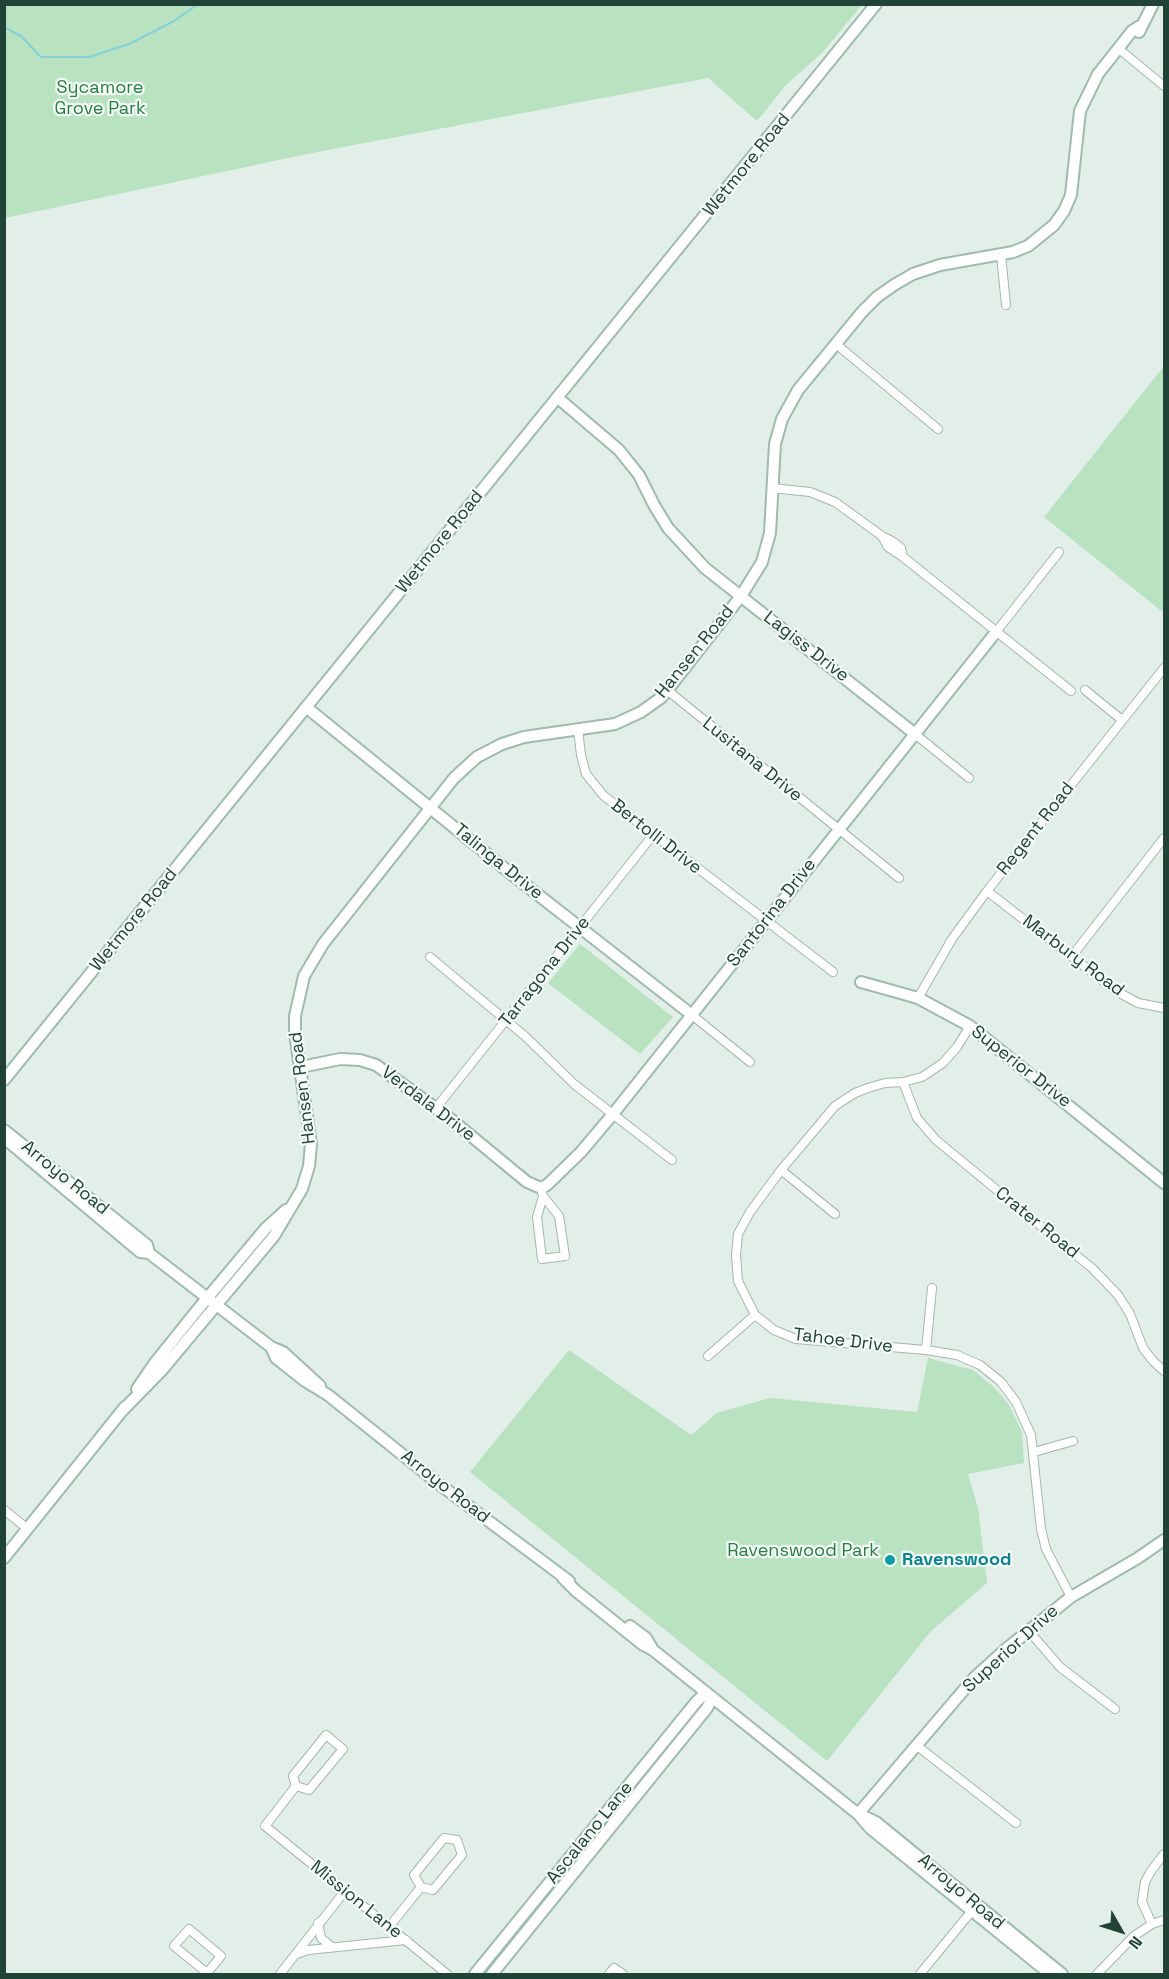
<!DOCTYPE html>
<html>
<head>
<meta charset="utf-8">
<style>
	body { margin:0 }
	#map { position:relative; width:1169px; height:1979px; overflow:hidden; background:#e2eee8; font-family:"Space Grotesk",sans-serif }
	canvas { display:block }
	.frame { position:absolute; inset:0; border:6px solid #204237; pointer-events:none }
	.north { position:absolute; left:1091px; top:1901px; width:60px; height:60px; -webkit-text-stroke:4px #f4faf6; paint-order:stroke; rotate:129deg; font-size:16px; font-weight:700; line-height:24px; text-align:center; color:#204237 }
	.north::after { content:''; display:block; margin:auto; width:21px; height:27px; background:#204237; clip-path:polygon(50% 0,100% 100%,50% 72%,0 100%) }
</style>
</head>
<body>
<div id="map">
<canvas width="1169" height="1979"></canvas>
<div class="frame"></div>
<div class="north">N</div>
</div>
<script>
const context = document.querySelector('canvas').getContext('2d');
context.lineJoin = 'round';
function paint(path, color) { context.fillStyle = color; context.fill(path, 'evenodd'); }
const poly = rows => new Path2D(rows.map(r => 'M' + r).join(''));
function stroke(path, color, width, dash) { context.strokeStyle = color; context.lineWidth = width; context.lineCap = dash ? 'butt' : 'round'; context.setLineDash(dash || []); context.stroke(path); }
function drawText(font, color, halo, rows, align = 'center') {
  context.font = font + ' "Space Grotesk",sans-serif'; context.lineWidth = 4.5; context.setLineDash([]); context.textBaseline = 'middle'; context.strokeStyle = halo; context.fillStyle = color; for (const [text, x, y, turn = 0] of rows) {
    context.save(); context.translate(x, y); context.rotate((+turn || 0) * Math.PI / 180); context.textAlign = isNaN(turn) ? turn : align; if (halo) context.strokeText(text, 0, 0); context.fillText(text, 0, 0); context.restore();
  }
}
const green = poly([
	[5,4,862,4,862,5,822,53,786,85,757,121,708,78,312,153,5,218],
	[1164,366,1164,613,1044,517],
	[580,944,673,1017,640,1054,548,983],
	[569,1350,691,1435,717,1413,770,1398,917,1412,928,1358,973,1370,995,1388,1009,1405,1022,1432,1024,1463,968,1474,978,1508,987,1583,930,1632,827,1761,470,1472]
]);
const stream = poly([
	[4,27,21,36,41,57,89,57,129,44,174,21,198,4]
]);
const street = poly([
	[1119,49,1164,86],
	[1001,255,1006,305],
	[836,344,938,429],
	[772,488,810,492,835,502,882,536,892,541,901,548,903,557],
	[882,536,888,547,903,557,1071,691],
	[996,632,1059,552],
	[667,690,899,878],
	[1085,690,1122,720],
	[578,730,581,755,586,774,604,796,833,972],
	[915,734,969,778],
	[987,891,1116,991,1138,1003,1164,1008],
	[1072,956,1164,838],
	[430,957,526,1037,574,1084,672,1160],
	[918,998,952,939,987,891,1164,668],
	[692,1015,750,1062],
	[970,1026,957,1047,943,1063,922,1077,903,1082,885,1083,868,1088,855,1093,835,1106,781,1170,750,1212,738,1234,736,1255,738,1281,755,1315,774,1330,796,1339,926,1350,957,1355,980,1365,1001,1382,1016,1402,1031,1435,1041,1529,1046,1549,1071,1597],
	[903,1082,917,1118,936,1140,1093,1269,1118,1295,1130,1314,1143,1348,1153,1361,1164,1371],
	[436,1108,653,835],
	[781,1170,835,1214],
	[541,1188,543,1196,559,1216,565,1256,542,1259,537,1217,543,1196],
	[926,1350,932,1288],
	[708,1356,755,1315],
	[1034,1452,1073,1441],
	[4,1510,28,1529],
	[1028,1630,1060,1667,1115,1709],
	[916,1745,1016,1823],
	[296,1786,309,1790,343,1749,326,1735,293,1776,296,1786,265,1826,447,1974],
	[318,1923,321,1938,332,1947],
	[1152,1924,1142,1902,1145,1882,1151,1871,1164,1854],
	[389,1927,421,1887,414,1875,444,1838,457,1840,462,1855,433,1890,421,1887],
	[297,1954,308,1950,406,1940],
	[207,1973,221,1956,189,1929,174,1946,207,1973,209,1974],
	[280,1974,345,1891],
	[609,1974,614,1968,623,1974],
	[920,1974,975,1907],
	[1097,1974,1134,1936,1152,1924,1164,1920]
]);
const secondary = poly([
	[1139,32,1153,4],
	[558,398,619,450,639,475,654,505,668,528,705,568,915,734],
	[306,707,514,876,692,1015],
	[861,982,918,998,970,1026,1164,1183],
	[301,1067,340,1059,360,1060,376,1065,453,1121,527,1182,541,1188,547,1185,581,1152,613,1114,996,632],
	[4,1080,876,4],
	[4,1130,147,1245,149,1253],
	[4,1138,140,1252,149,1253,271,1347,283,1352,320,1386],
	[271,1347,276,1358,305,1381,328,1395,439,1484,569,1581],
	[137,1389,154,1364,199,1308,266,1228,286,1210],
	[122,1411,162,1370,274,1236,302,1189,309,1166,311,1144,295,1033,295,1016,304,976,323,944,454,778,477,757,502,744,524,737,615,724,641,712,662,697,741,596,762,562,770,533,775,444,782,419,798,390,862,312,877,297,894,285,913,274,940,265,1013,252,1028,246,1054,225,1064,211,1071,195,1080,111,1098,74,1132,31,1140,26],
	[4,1558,125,1407],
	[563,1578,576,1591,642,1644,653,1650,858,1814,870,1828,1050,1974],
	[630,1626,646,1638,653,1650],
	[858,1814,974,1678,1006,1649,1071,1597,1138,1558,1164,1540],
	[861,1815,876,1822,1062,1974],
	[475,1974,697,1701,706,1693],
	[492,1974,707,1708,712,1698]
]);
const markers = [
	[890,1560,6,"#0f9aa8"]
];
const parkNames = [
	["Sycamore",100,88],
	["Grove Park",100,109],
	["Ravenswood Park",803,1551]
];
const streetNames = [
	["Wetmore Road",747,165,-51],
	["Wetmore Road",440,542,-51],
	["Lagiss Drive",806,647,38],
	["Hansen Road",695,652,-51],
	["Lusitana Drive",752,760,39],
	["Regent Road",1036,829,-52],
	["Bertolli Drive",656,837,38],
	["Talinga Drive",498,862,39],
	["Santorina Drive",772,913,-52],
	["Wetmore Road",134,920,-51],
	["Marbury Road",1073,956,37],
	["Tarragona Drive",545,972,-52],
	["Superior Drive",1021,1067,38],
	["Hansen Road",303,1088,-97],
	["Verdala Drive",428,1104,37],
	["Arroyo Road",65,1178,39],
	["Crater Road",1037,1223,39],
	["Tahoe Drive",843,1341,7],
	["Arroyo Road",445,1487,38],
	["Superior Drive",1011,1649,-42],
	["Ascalano Lane",590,1833,-51],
	["Arroyo Road",961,1892,40],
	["Mission Lane",356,1900,39]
];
const cultureNames = [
	["Ravenswood",902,1560]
];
paint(green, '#b9e2c1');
stroke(stream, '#85d1d9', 2);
stroke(street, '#a4b7af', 10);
stroke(secondary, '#9fbbb0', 14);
stroke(street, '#fff', 8);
stroke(secondary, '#fff', 10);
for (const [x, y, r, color] of markers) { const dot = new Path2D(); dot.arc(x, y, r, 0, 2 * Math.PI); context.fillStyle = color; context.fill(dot); stroke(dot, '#f4faf6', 2); }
drawText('18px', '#257d42', '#f4faf6', parkNames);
drawText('18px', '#204237', '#f4faf6', streetNames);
drawText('bold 18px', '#0d838f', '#f4faf6', cultureNames, 'left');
</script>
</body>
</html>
